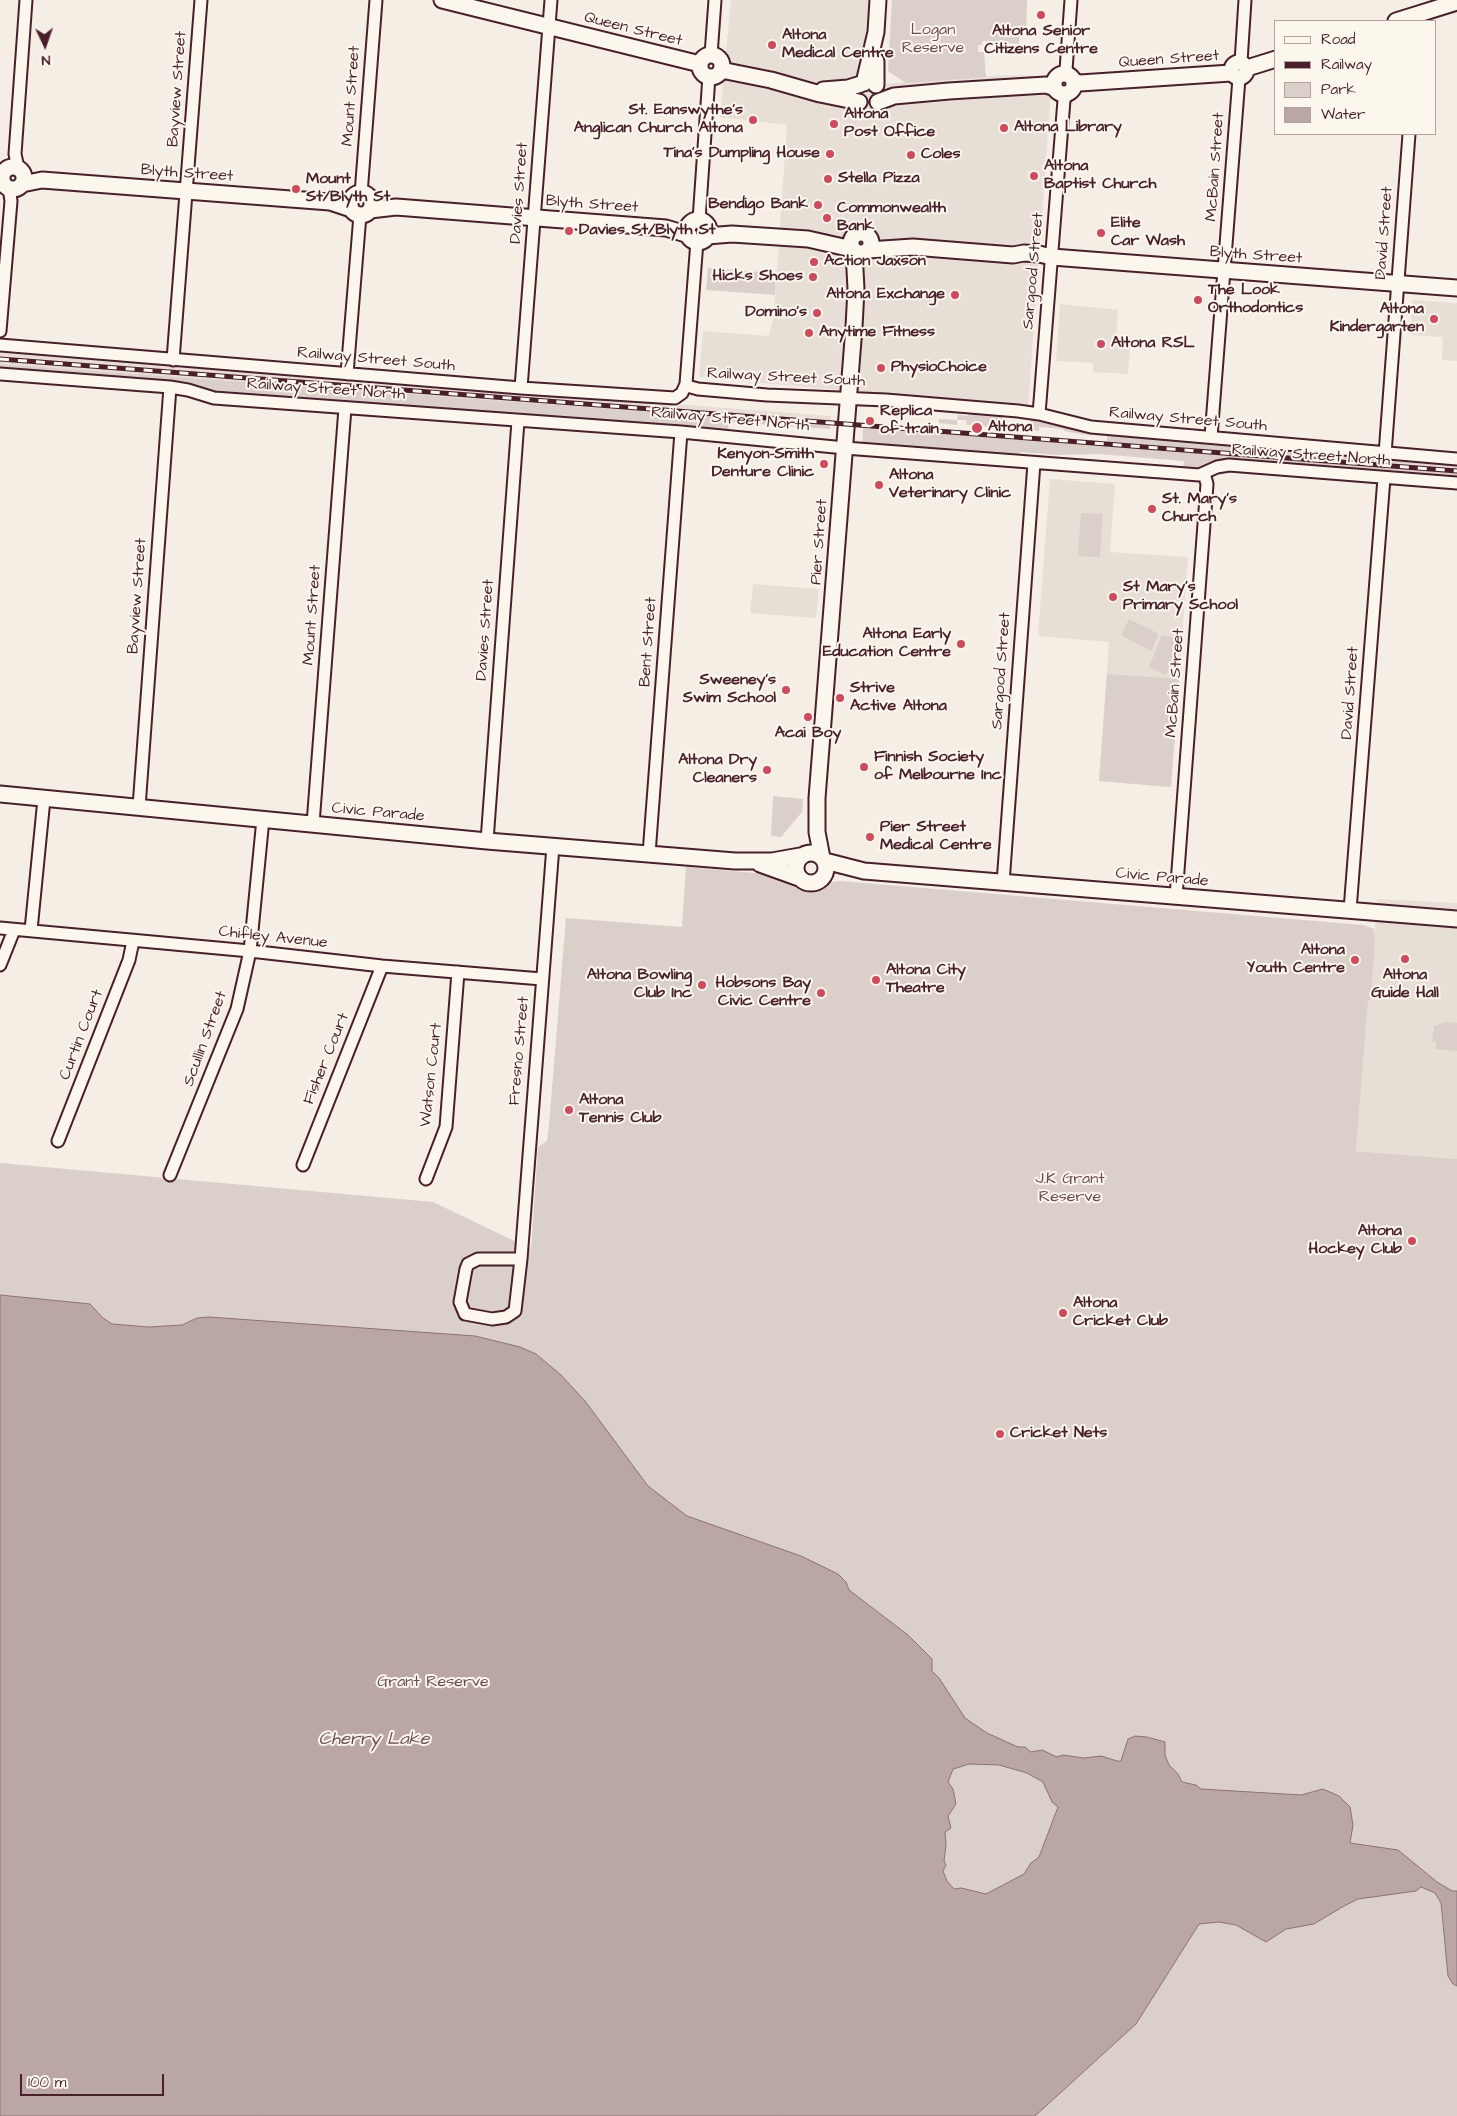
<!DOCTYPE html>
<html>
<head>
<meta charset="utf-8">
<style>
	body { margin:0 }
	#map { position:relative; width:1457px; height:2116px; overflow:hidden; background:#f4eee4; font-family:"Architects Daughter",sans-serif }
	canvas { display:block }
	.legend { position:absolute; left:1274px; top:20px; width:162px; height:115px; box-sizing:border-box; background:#fbf7ec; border:1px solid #b4a19f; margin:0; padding:6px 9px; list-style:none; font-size:15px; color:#4a1f2b }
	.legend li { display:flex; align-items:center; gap:10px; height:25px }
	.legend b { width:25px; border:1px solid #b4a19f }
	.north { position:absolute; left:20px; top:20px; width:50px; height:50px; -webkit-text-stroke:4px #fbf7ec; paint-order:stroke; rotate:177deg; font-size:14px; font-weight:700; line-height:20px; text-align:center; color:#4a1f2b }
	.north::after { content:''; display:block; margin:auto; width:18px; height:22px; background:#4a1f2b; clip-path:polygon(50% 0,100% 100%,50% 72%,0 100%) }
	.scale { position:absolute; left:20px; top:2074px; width:144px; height:22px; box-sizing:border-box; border:2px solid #4a1f2b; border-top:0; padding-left:6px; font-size:15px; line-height:18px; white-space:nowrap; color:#4a1f2b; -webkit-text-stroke:4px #fbf7ec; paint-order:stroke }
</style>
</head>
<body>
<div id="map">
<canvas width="1457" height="2116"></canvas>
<ul class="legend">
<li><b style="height:6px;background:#fbf7ec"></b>Road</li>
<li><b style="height:6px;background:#4a1f2b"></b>Railway</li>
<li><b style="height:14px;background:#dbd0c9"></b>Park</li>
<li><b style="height:14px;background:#baa7a5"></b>Water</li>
</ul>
<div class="north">N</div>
<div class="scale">100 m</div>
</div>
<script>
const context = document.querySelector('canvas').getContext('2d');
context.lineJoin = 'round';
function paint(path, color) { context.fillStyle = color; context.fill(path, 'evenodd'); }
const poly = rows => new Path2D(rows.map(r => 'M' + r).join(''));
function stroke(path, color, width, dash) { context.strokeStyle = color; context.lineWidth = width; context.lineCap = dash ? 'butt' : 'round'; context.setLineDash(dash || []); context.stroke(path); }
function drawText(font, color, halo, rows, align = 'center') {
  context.font = font + ' "Architects Daughter",sans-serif'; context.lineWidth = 4; context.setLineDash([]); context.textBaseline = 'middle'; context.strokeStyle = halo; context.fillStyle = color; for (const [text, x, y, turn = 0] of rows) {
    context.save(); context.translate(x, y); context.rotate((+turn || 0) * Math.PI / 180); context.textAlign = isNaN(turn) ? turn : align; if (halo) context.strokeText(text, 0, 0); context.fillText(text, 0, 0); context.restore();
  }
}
const built = poly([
	[731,0,879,0,876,69,883,84,1005,75,1052,76,1028,408,699,377,703,331,769,336,774,314,787,125,720,117],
	[1412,300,1457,303,1457,361,1442,360,1443,337,1410,335],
	[1060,304,1118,310,1116,336,1131,337,1128,374,1093,372,1093,363,1056,361],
	[0,352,831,416,830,425,0,364],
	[861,423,1457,467,1457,473,863,428,861,428],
	[1050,479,1115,484,1110,552,1188,557,1171,787,1099,781,1109,642,1038,636],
	[753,584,819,589,816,618,750,613],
	[1377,899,1457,903,1457,1159,1356,1151,1368,1002,1371,998]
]);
const green = poly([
	[892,0,1027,0,1026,35,1020,34,1019,44,982,41,982,45,978,45,978,52,984,52,986,77,906,83,888,71],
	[708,268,776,273,775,295,706,290],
	[0,364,830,425,830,429,729,422,728,433,596,420,525,418,230,395,180,383,0,369],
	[970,412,1003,415,1002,428,967,425,966,420,957,420,957,425,939,423,939,419,957,420,958,415,968,416],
	[1031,420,1084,432,1201,442,1229,446,1457,463,1457,467,1107,442,1107,436,1080,434,1064,431,1064,429,1039,427,1039,431,1030,430],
	[863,428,1457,473,1457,479,1216,462,1196,469,1183,469,1184,461,1098,454,1058,455,1020,452,1019,456,862,445],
	[1081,513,1103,514,1100,557,1078,556],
	[1129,619,1159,634,1151,651,1121,635],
	[1162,635,1179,639,1166,675,1149,667],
	[1107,674,1179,679,1171,787,1099,781],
	[773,796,803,799,802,812,781,837,771,836],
	[686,867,778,875,798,887,815,890,833,882,841,881,1363,925,1374,929,1375,940,1371,998,1368,1002,1356,1151,1457,1159,1457,1891,1441,1903,1441,1911,1448,1976,1453,1984,1457,1986,1457,2116,0,2116,0,1163,433,1202,531,1249,538,1147,547,1141,549,1125,566,918,682,927],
	[1445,1022,1457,1023,1457,1051,1436,1049,1436,1042,1432,1042,1434,1026]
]);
const water = poly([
	[0,1295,90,1304,103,1318,112,1324,149,1327,182,1325,197,1318,209,1317,475,1336,520,1347,536,1354,561,1375,585,1401,648,1486,687,1516,801,1556,838,1574,846,1582,849,1590,908,1635,932,1659,932,1671,939,1678,965,1718,987,1733,1018,1747,1025,1747,1031,1752,1042,1750,1057,1757,1063,1755,1084,1758,1101,1756,1117,1761,1121,1761,1128,1739,1135,1736,1147,1737,1165,1742,1165,1755,1169,1765,1178,1774,1182,1782,1196,1785,1201,1789,1301,1795,1323,1789,1339,1796,1350,1807,1353,1825,1350,1843,1398,1850,1437,1882,1452,1891,1457,1891,1457,1986,1453,1984,1448,1976,1441,1903,1435,1893,1421,1887,1416,1891,1358,1899,1344,1906,1314,1924,1286,1929,1266,1942,1236,1925,1219,1922,1199,1924,1136,2024,1035,2116,0,2116,0,1295],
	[969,1764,999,1765,1027,1773,1043,1782,1052,1802,1058,1807,1039,1857,1031,1863,1024,1874,986,1894,961,1888,954,1889,947,1881,943,1871,946,1865,944,1861,946,1845,945,1832,951,1828,948,1816,956,1804,953,1789,948,1782,953,1769,969,1764]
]);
const street = poly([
	[711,55,715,0],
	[1241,62,1245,0],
	[1066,70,1071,0],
	[18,168,15,154,26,0],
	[361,194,376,0],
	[699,220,709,76],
	[0,331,11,201,9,188],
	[0,345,521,388,675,398,682,393,686,384,697,241],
	[173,360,201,0],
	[0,374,170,387,188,390,214,398,681,432,845,448,1174,473,1199,475,1217,467,1229,465,1457,483],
	[347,374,360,215],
	[686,384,687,386,698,389,767,395,886,400,1018,411,1039,414,1091,427,1457,459],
	[521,388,551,0],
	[1039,414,1064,100,1068,93],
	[1211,437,1239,78],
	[1385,454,1409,134],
	[139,807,170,387],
	[313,824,345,408],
	[487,841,518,421],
	[649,854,681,432],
	[1003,883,1034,463],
	[1176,897,1207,484,1204,473],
	[1350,910,1384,478],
	[0,928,250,951,382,966,542,979],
	[31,930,44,799],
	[0,965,14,930],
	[58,1141,129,960,133,941],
	[303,1165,382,966],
	[170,1175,237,1009,250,951,263,819],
	[426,1179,446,1127,458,972],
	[521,1259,478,1259,468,1264,466,1269,460,1302,465,1314,492,1319,506,1317,515,1311,521,1259,553,846]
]);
const secondary = poly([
	[442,0,700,64],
	[1396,21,1457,2],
	'700 66a11 11 0 1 1 22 0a11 11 0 1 1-22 0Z',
	[876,61,876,85],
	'1232 70a7 7 0 1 1 14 0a7 7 0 1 1-14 0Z',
	[1247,68,1276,59],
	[721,70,771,80,820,94,859,102],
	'1054 84a10 10 0 1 1 20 0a10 10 0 1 1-20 0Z',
	[1074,81,1080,83,1231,73],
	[864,83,876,32,878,0],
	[823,90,848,88,861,84],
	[878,102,894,96,949,91,1046,85,1055,88],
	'2 178a11 11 0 1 1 22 0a11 11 0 1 1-22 0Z',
	[22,184,42,180,330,202,351,209],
	'350 204a11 11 0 1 1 22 0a11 11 0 1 1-22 0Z',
	[370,210,396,207,666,228,689,235],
	'687 231a11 11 0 1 1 22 0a11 11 0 1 1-22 0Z',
	'851 243a10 10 0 1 1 20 0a10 10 0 1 1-20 0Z',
	[707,236,732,234,808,239,852,249],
	[868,250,913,247,1013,255,1024,253,1039,254,1052,257,1457,288],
	[0,794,487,841,735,861,772,861,800,856],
	'796 868a15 15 0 1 1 30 0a15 15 0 1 1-30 0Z',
	[822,858,817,832,817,798,854,327,856,289,854,251],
	[825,861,864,871,1457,919],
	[760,864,799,878]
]);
const rail = poly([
	[0,359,1457,471]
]);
const markers = [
	[1041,15,5,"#d1495b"],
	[772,45,5,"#d1495b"],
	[753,120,5,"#d1495b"],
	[834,124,5,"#d1495b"],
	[1004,128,5,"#d1495b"],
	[830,154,5,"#d1495b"],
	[911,155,5,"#d1495b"],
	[1034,176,5,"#d1495b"],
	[828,179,5,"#d1495b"],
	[296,189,5,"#d1495b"],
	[818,205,5,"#d1495b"],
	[827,218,5,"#d1495b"],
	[569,231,5,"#d1495b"],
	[1101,233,5,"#d1495b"],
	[814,262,5,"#d1495b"],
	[813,277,5,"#d1495b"],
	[955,295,5,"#d1495b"],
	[1198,300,5,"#d1495b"],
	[817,313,5,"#d1495b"],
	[1434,319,5,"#d1495b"],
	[809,333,5,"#d1495b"],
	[1101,344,5,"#d1495b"],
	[881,368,5,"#d1495b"],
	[870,421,5,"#d1495b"],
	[977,428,6,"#d1495b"],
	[824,464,5,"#d1495b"],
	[879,485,5,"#d1495b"],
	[1152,509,5,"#d1495b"],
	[1113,597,5,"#d1495b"],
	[961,644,5,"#d1495b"],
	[786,690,5,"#d1495b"],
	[840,698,5,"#d1495b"],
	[808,717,5,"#d1495b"],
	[864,767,5,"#d1495b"],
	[767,770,5,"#d1495b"],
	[870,837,5,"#d1495b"],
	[1405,959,5,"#d1495b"],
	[1355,960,5,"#d1495b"],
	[876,980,5,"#d1495b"],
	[702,985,5,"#d1495b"],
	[821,993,5,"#d1495b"],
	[569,1110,5,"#d1495b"],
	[1412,1241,5,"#d1495b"],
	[1063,1313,5,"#d1495b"],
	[1000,1434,5,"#d1495b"]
];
const streetNames = [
	["Queen Street",633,30,14],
	["Queen Street",1169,60,-4],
	["Bayview Street",178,89,-86],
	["Mount Street",352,96,-86],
	["McBain Street",1216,167,-86],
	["Blyth Street",187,174,4],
	["Davies Street",520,193,-86],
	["Blyth Street",592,205,4],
	["David Street",1385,233,-86],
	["Blyth Street",1256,256,4],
	["Sargood Street",1034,271,-85],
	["Railway Street South",376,360,5],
	["Railway Street South",786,378,3],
	["Railway Street North",326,390,4],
	["Railway Street North",730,420,5],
	["Railway Street South",1188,420,5],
	["Railway Street North",1311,456,4],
	["Pier Street",820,542,-86],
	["Bayview Street",138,596,-86],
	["Mount Street",313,615,-86],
	["Davies Street",486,630,-86],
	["Bent Street",649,642,-86],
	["Sargood Street",1002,671,-86],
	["McBain Street",1176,683,-86],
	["David Street",1351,693,-86],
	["Civic Parade",378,813,5],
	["Civic Parade",1162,878,5],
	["Chifley Avenue",273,938,6],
	["Curtin Court",82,1035,-69],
	["Scullin Street",206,1039,-70],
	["Fresno Street",520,1051,-85],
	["Fisher Court",327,1059,-68],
	["Watson Court",432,1075,-84]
];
const parkNames = [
	["Logan",933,31],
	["Reserve",933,49],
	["J.K Grant",1070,1180],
	["Reserve",1070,1198],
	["Grant Reserve",433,1683]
];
const poiNames = [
	["Altona Senior",1041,32,"center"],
	["Citizens Centre",1041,50,"center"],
	["Altona",782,36],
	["Medical Centre",782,54],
	["St. Eanswythe's",743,111,"right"],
	["Anglican Church Altona",743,129,"right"],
	["Altona",844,115],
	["Post Office",844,133],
	["Altona Library",1014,128],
	["Tina's Dumpling House",820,154,"right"],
	["Coles",921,155],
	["Altona",1044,167],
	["Baptist Church",1044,185],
	["Stella Pizza",838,179],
	["Mount",306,180],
	["St/Blyth St",306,198],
	["Bendigo Bank",808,205,"right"],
	["Commonwealth",837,209],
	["Bank",837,227],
	["Elite",1111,224],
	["Car Wash",1111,242],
	["Davies St/Blyth St",579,231],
	["Action Jaxson",824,262],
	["Hicks Shoes",803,277,"right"],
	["The Look",1208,291],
	["Orthodontics",1208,309],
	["Altona Exchange",945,295,"right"],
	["Altona",1424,310,"right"],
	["Kindergarten",1424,328,"right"],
	["Domino's",807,313,"right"],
	["Anytime Fitness",819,333],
	["Altona RSL",1111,344],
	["PhysioChoice",891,368],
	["Replica",880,412],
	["of train",880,430],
	["Altona",988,428],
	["Kenyon-Smith",814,455,"right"],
	["Denture Clinic",814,473,"right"],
	["Altona",889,476],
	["Veterinary Clinic",889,494],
	["St. Mary's",1162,500],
	["Church",1162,518],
	["St Mary's",1123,588],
	["Primary School",1123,606],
	["Altona Early",951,635,"right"],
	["Education Centre",951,653,"right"],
	["Sweeney's",776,681,"right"],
	["Swim School",776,699,"right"],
	["Strive",850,689],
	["Active Altona",850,707],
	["Acai Boy",808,734,"center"],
	["Finnish Society",874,758],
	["of Melbourne Inc",874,776],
	["Altona Dry",757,761,"right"],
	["Cleaners",757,779,"right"],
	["Pier Street",880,828],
	["Medical Centre",880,846],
	["Altona",1345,951,"right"],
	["Youth Centre",1345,969,"right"],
	["Altona City",886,971],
	["Theatre",886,989],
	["Altona Bowling",692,976,"right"],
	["Club Inc",692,994,"right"],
	["Altona",1405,976,"center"],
	["Guide Hall",1405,994,"center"],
	["Hobsons Bay",811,984,"right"],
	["Civic Centre",811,1002,"right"],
	["Altona",579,1101],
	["Tennis Club",579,1119],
	["Altona",1402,1232,"right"],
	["Hockey Club",1402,1250,"right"],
	["Altona",1073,1304],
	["Cricket Club",1073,1322],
	["Cricket Nets",1010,1434]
];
const waterNames = [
	["Cherry Lake",374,1740]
];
paint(built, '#e7dfd6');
paint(green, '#dbd0c9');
paint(water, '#baa7a5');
stroke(water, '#8d7174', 1);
stroke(street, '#4a1f2b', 15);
stroke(secondary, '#4a1f2b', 19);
stroke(street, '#fbf7ec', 11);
stroke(secondary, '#fbf7ec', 15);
stroke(rail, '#4a1f2b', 5);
stroke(rail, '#fbf7ec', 3, [9]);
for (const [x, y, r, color] of markers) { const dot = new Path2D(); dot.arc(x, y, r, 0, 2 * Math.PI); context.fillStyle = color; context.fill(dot); stroke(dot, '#fbf7ec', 2); }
drawText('16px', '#4a1f2b', '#fbf7ec', streetNames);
drawText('16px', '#6e4b52', '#fbf7ec', parkNames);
drawText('bold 16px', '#4a1f2b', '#fbf7ec', poiNames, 'left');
drawText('italic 18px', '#714f56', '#fbf7ec', waterNames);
</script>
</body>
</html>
